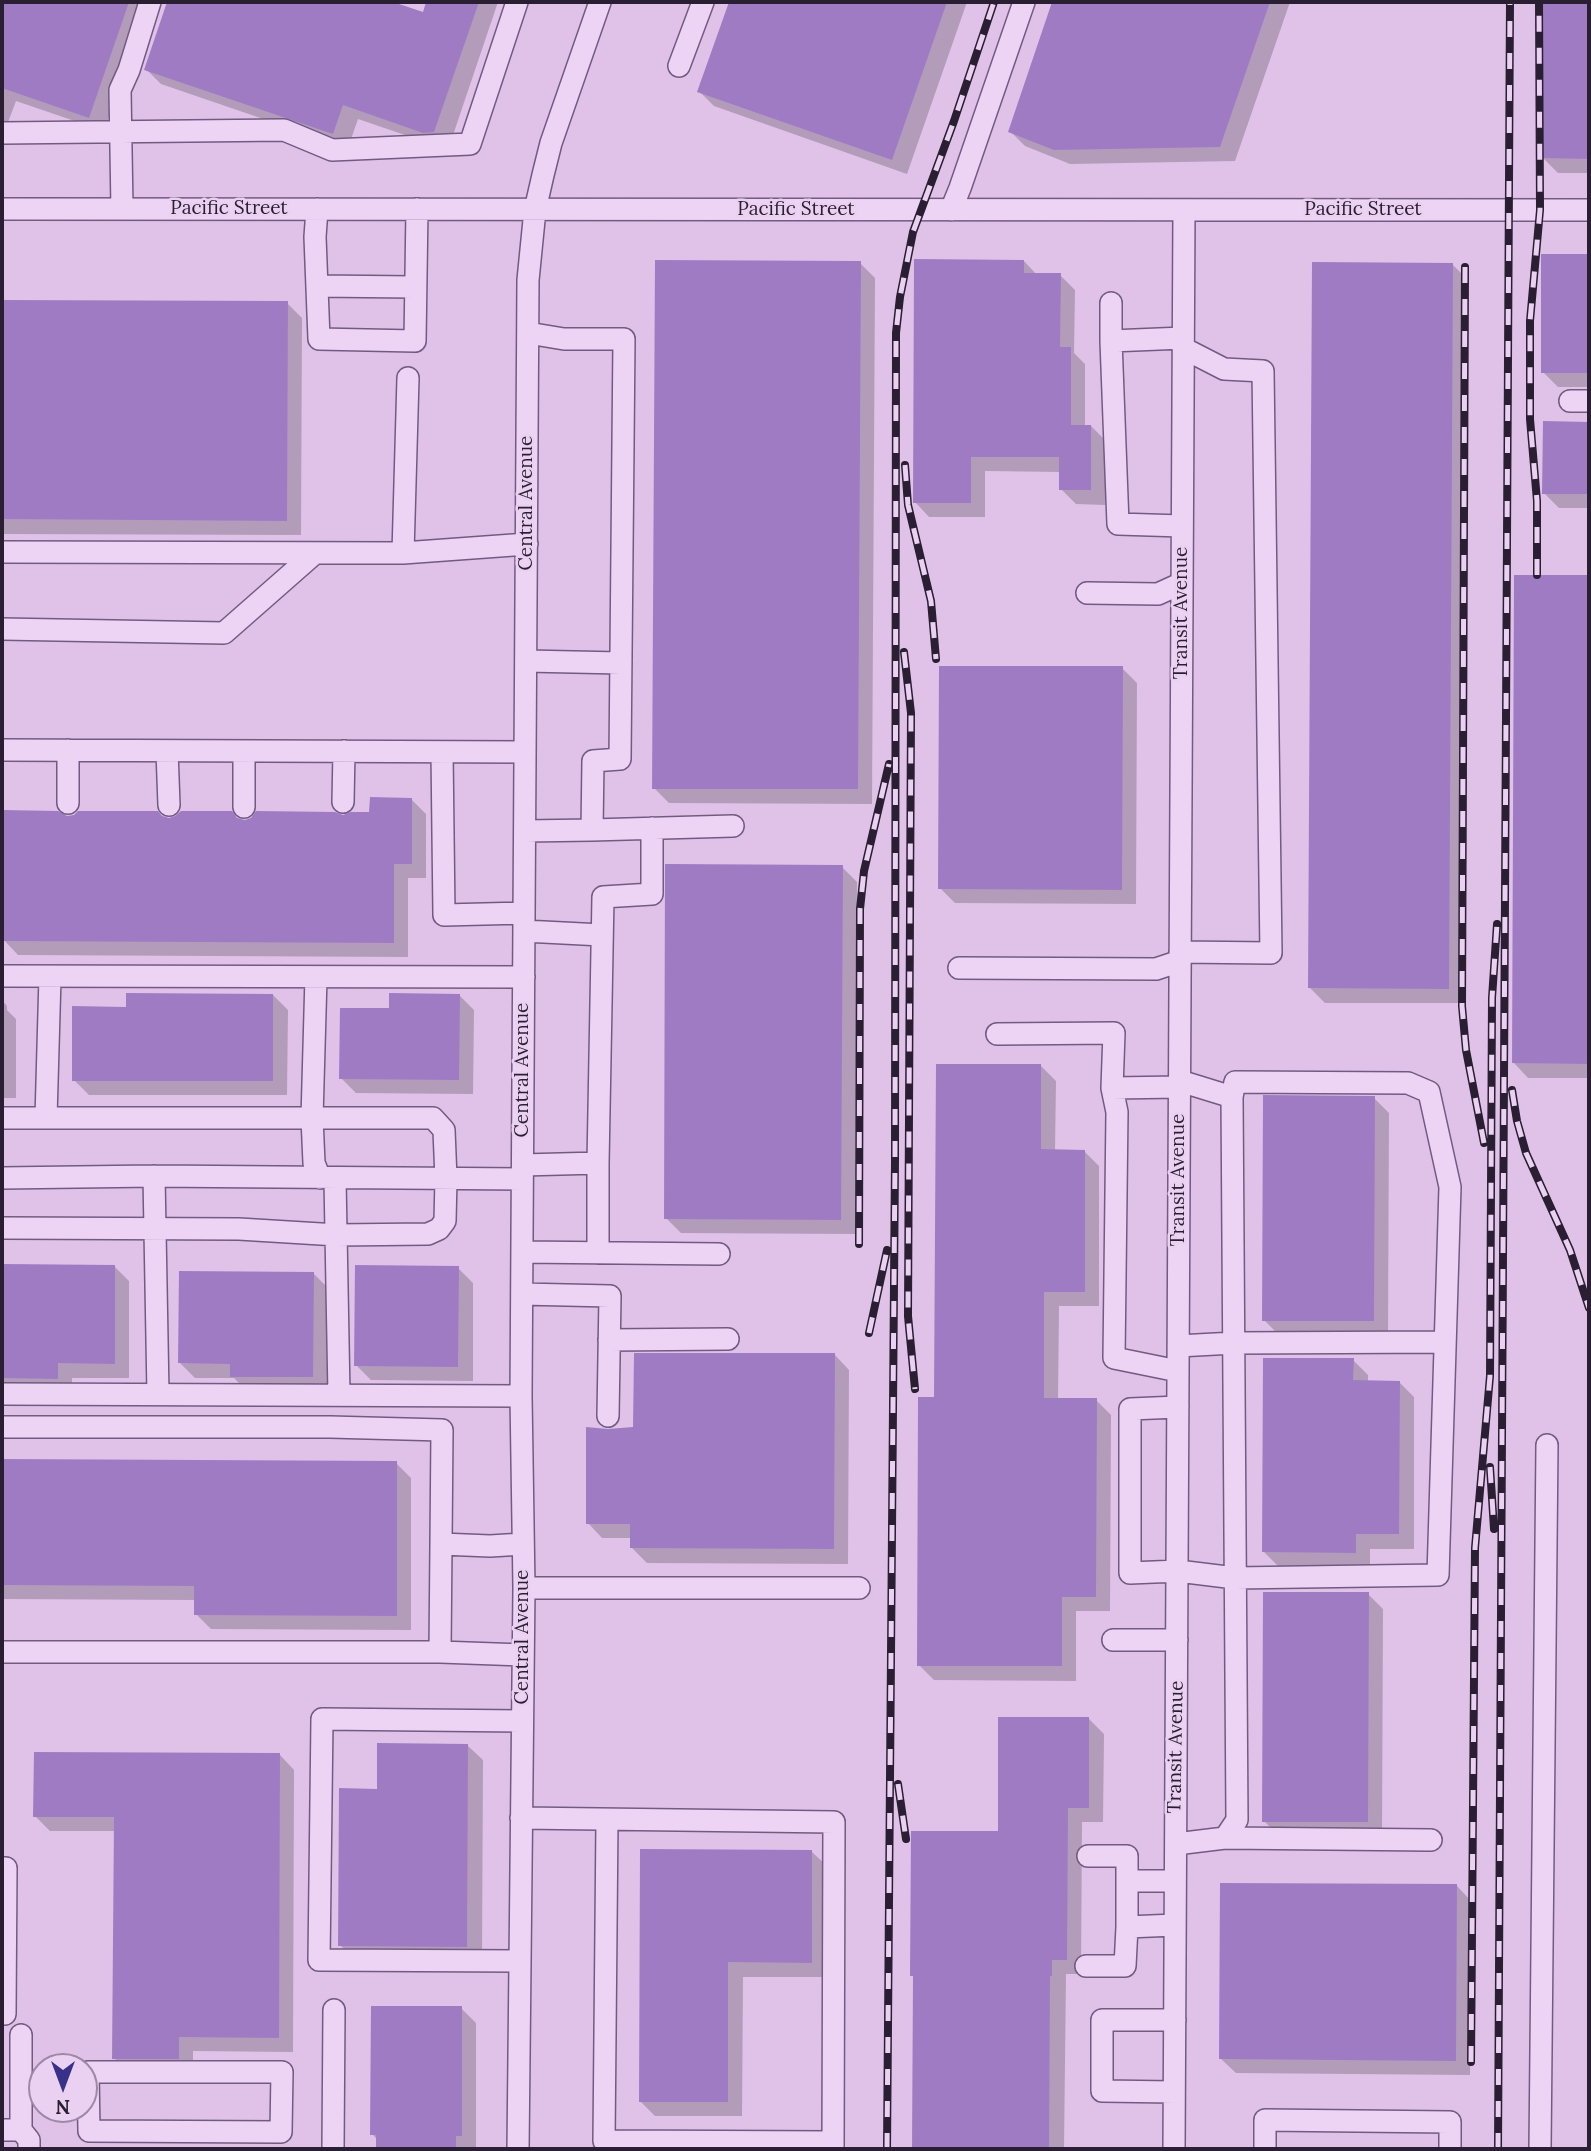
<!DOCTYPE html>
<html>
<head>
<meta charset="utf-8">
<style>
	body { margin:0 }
	#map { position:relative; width:1591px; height:2151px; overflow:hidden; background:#e0c2e9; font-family:Lora,serif }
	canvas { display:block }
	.frame { position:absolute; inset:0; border:4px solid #291e32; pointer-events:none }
	.north { position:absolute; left:28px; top:2053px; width:70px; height:70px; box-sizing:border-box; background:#ead1f1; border:2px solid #9d89a5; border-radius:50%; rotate:180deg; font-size:19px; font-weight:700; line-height:28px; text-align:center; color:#291e32 }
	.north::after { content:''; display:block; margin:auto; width:24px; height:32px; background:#37318a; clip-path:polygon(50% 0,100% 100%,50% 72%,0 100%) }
</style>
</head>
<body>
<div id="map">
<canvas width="1591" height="2151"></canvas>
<div class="frame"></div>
<div class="north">N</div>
</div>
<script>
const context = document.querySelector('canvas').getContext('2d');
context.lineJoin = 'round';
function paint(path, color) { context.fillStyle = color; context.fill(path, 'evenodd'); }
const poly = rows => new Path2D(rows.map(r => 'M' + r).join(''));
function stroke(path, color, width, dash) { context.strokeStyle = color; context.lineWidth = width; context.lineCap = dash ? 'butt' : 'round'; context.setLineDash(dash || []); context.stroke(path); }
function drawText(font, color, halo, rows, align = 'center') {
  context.font = font + ' Lora,serif'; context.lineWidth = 5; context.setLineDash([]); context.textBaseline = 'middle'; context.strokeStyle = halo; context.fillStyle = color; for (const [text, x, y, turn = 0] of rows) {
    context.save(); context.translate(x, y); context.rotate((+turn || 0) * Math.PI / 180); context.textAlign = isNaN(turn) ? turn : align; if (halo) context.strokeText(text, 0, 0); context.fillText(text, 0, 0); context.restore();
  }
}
const shadow = poly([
	[2,2,149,2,104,131,16,101,7,125,2,123],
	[169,2,388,2,424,14,428,2,498,2,449,147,440,147,358,119,348,148,161,84,146,69],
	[731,2,967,2,907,174,714,106,699,91],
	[1053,2,1290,2,1235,161,1070,164,1025,146,1010,131],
	[1544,2,1589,2,1589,173,1558,173,1543,158],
	[1543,255,1589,256,1589,387,1558,387,1543,372],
	[1024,261,1037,275,1060,275,1075,290,1074,353,1085,364,1085,426,1091,426,1106,441,1105,505,1076,504,1061,489,1061,472,985,471,985,517,929,517,915,502],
	[860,263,875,278,872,804,669,803,654,788],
	[1452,264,1467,279,1464,1003,1325,1003,1310,988],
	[2,301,287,303,302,318,301,535,2,534],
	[1544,423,1589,423,1589,508,1559,508,1544,493],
	[1516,576,1589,577,1589,1078,1528,1078,1514,1063],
	[1122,668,1137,683,1136,904,955,903,940,888],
	[411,799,426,814,426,878,408,878,408,957,18,955,2,938,2,812,57,812,67,818,162,818,245,822,371,814],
	[842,867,857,882,855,1234,681,1233,666,1218],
	[273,995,288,1010,287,1095,89,1095,74,1080,127,1009],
	[459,995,474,1010,473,1094,356,1093,341,1078],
	[2,1000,7,1006,7,1010,16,1019,16,1098,2,1098],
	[1041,1066,1056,1081,1055,1151,1084,1151,1099,1166,1099,1306,1059,1306,1058,1400,1096,1400,1111,1415,1110,1611,1076,1611,1076,1681,934,1680,919,1665,936,1399],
	[1374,1098,1389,1113,1388,1335,1279,1335,1264,1320],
	[2,1266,114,1266,129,1281,129,1378,72,1378,72,1393,2,1392],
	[458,1268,473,1283,473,1381,371,1380,356,1365],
	[313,1273,328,1288,327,1391,247,1391,234,1378,195,1378,180,1363],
	[835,1355,849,1370,848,1564,647,1563,632,1548,632,1538,602,1538,588,1523,635,1429],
	[1353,1360,1368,1375,1368,1382,1399,1382,1414,1397,1414,1549,1370,1549,1370,1567,1279,1567,1264,1552],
	[2,1461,396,1463,411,1478,411,1630,211,1629,196,1614,196,1600,2,1599],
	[1368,1594,1383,1609,1382,1836,1279,1836,1264,1821],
	[1089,1719,1104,1734,1103,1822,1082,1822,1081,1974,1066,1974,1064,2149,914,2149,915,1978,999,1833],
	[468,1746,483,1760,482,1961,355,1960,340,1945],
	[280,1755,294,1770,293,2052,193,2051,193,2073,129,2073,114,2058,115,1831,50,1831,35,1816],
	[642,1851,812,1852,827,1866,826,1977,743,1977,742,2116,655,2116,640,2101],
	[1457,1886,1471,1901,1470,2075,1236,2073,1221,2059],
	[461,2008,476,2023,476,2149,378,2149,378,2140,372,2134]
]);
const building = poly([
	[2,2,129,2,89,118,2,88],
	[167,2,393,2,423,12,426,2,479,2,434,132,423,133,343,105,333,134,144,70],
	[729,2,947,2,892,160,697,92],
	[1052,2,1270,2,1220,147,1054,150,1008,132],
	[1542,2,1589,2,1589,159,1542,158],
	[1541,254,1589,254,1589,373,1541,373],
	[914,259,1024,260,1024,273,1061,273,1060,347,1071,347,1071,425,1091,425,1091,490,1059,490,1059,457,971,457,971,503,913,503],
	[655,260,861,261,858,789,652,789],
	[1312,262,1453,263,1449,989,1308,988],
	[2,300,288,301,287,521,2,519],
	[1543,421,1589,422,1589,494,1542,494],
	[1514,575,1589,575,1589,1064,1512,1063],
	[939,666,1123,666,1122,890,938,889],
	[370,797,412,798,412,864,394,864,394,943,2,941,2,810,58,811,67,816,74,815,78,811,158,811,162,816,169,818,175,816,181,811,232,811,237,818,245,820,251,818,256,811,335,812,343,815,351,812,369,812],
	[665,864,843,865,841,1220,664,1219],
	[126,993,273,994,273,1081,72,1081,72,1006,126,1007],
	[389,993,460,994,459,1080,339,1079,340,1008,389,1008],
	[936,1064,1041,1064,1041,1149,1085,1150,1085,1292,1044,1292,1044,1398,1097,1398,1096,1597,1062,1597,1062,1666,917,1666,918,1397,934,1397],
	[1263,1095,1375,1096,1374,1321,1262,1321],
	[2,1264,115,1265,115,1364,58,1363,58,1379,2,1378],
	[355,1265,459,1266,458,1367,354,1366],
	[179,1271,314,1272,313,1377,230,1377,230,1364,178,1363],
	[634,1353,835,1353,834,1549,630,1548,630,1524,586,1524,586,1427,608,1429,633,1427],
	[1263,1358,1354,1358,1353,1380,1400,1381,1399,1534,1356,1534,1356,1553,1262,1552],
	[2,1459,397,1461,397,1616,194,1615,194,1586,2,1585],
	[1263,1592,1369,1592,1368,1822,1262,1822],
	[998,1717,1089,1717,1089,1808,1068,1808,1067,1960,1052,1960,1052,1976,1050,1976,1049,2149,912,2149,913,1976,910,1976,911,1831,998,1831],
	[377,1743,468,1744,467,1947,338,1946,339,1788,377,1789],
	[34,1752,280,1753,279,2038,179,2037,179,2059,112,2059,114,1817,33,1817],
	[640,1849,812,1850,812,1963,728,1962,728,2102,639,2102],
	[1220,1883,1457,1884,1456,2061,1219,2059],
	[371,2006,462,2006,462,2136,456,2136,456,2149,376,2149,376,2135,370,2135]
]);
const minor = poly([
	[679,66,703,2],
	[2,133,284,130,332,150,470,144,517,2],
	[2,209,1589,210],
	[122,209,120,90,129,70,150,2],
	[317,209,315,237,319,339,415,341,417,209],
	[951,210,960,188,1024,2],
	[318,286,414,287],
	[1111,303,1111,341,1183,338],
	[1111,341,1118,524,1182,526],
	[408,378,403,553,527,544],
	[1570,401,1589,401],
	[2,552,403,553],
	[1087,593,1158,594,1182,583],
	[2,629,224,633,315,553],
	[526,661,621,663],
	[2,750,525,752],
	[68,750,68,803],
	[167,751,169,805],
	[244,751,244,807],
	[442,752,444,915,524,913],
	[343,802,344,751],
	[592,830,733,826],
	[525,831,592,830,593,761,620,759,624,339,564,339,528,333],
	[524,931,602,935],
	[1180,952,1271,953,1263,371,1224,369,1183,348],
	[959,968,1156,969,1180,961],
	[2,976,524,977],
	[316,977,312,1118,314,1163,320,1178],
	[997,1034,1114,1033,1112,1088,1117,1112,1114,1358,1178,1371],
	[1180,1081,1232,1097,1237,1820,1225,1838],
	[1112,1088,1180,1087],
	[2,1118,433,1118,444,1130,446,1179,445,1221,439,1229,428,1234,337,1235,239,1229,2,1228],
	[46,1118,50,977],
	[598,1163,598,1253],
	[523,1165,598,1163,603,897,652,894,652,828],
	[154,1176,158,1394],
	[2,1178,154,1176,522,1179],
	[335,1179,339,1395],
	[522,1252,719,1254],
	[522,1294,610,1296,608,1416],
	[609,1340,728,1339],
	[1178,1346,1234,1343,1445,1342],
	[2,1394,521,1396],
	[1178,1407,1130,1409,1130,1573,1178,1571,1235,1578,1438,1575,1450,1187,1429,1092,1408,1083,1235,1082,1232,1097],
	[2,1427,330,1427,442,1430,441,1544,490,1546,523,1544],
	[524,1588,859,1588],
	[1113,1640,1177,1640],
	[2,1652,440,1652,441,1544],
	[440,1652,523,1655],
	[521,1818,834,1822,833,2149],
	[607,1820,604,2141,833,2142],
	[1176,1844,1225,1838,1431,1840],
	[1088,1856,1127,1856,1127,1927],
	[2,1868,6,1868,5,2014],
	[1127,1881,1175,1881],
	[519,1961,319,1960,322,1719,522,1721],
	[1086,1966,1125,1966,1127,1927,1175,1925],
	[88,2072,282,2072,281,2132,89,2131,88,2072],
	[1174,2092,1102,2091,1102,2020,1175,2020],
	[2,2130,21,2130,21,2035],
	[21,2130,29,2140,29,2149],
	[333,2149,334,2010],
	[518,2149,524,1588,521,1396,528,280,535,210,543,175,551,143,600,2],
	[1174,2149,1184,210],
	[1265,2149,1265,2120,1450,2122,1450,2149],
	[1540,2149,1547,1445]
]);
const rail = poly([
	[1465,267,1462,1006,1466,1050,1484,1143],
	[905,465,908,505,931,601,936,659],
	[1537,575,1537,501,1530,419,1530,321,1540,210,1539,2],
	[904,652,911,713,908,1316,915,1389],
	[1512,1090,1517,1121,1526,1153,1570,1250,1589,1308],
	[859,1244,860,909,864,871,889,764],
	[869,1333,887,1250],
	[1490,1467,1494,1529],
	[898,1784,906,1839],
	[1471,2062,1475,1548,1490,1376,1492,998,1497,924],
	[887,2149,895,1160,896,333,900,297,913,232,954,121,994,2],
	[1498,2149,1510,2]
]);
const streetNames = [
	["Pacific Street",229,209],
	["Pacific Street",796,210],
	["Pacific Street",1363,210],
	["Central Avenue",527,503,-90],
	["Transit Avenue",1182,613,-90],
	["Central Avenue",523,1070,-90],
	["Transit Avenue",1179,1180,-90],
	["Central Avenue",523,1637,-90],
	["Transit Avenue",1176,1747,-89]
];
paint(shadow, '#0003');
paint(building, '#9f7bc4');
stroke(minor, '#725b81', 24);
stroke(minor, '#edd4f5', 21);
stroke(rail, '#291e32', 8);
stroke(rail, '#ead1f1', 5, [16]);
drawText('19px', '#291e32', '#ead1f1', streetNames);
</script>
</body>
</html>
